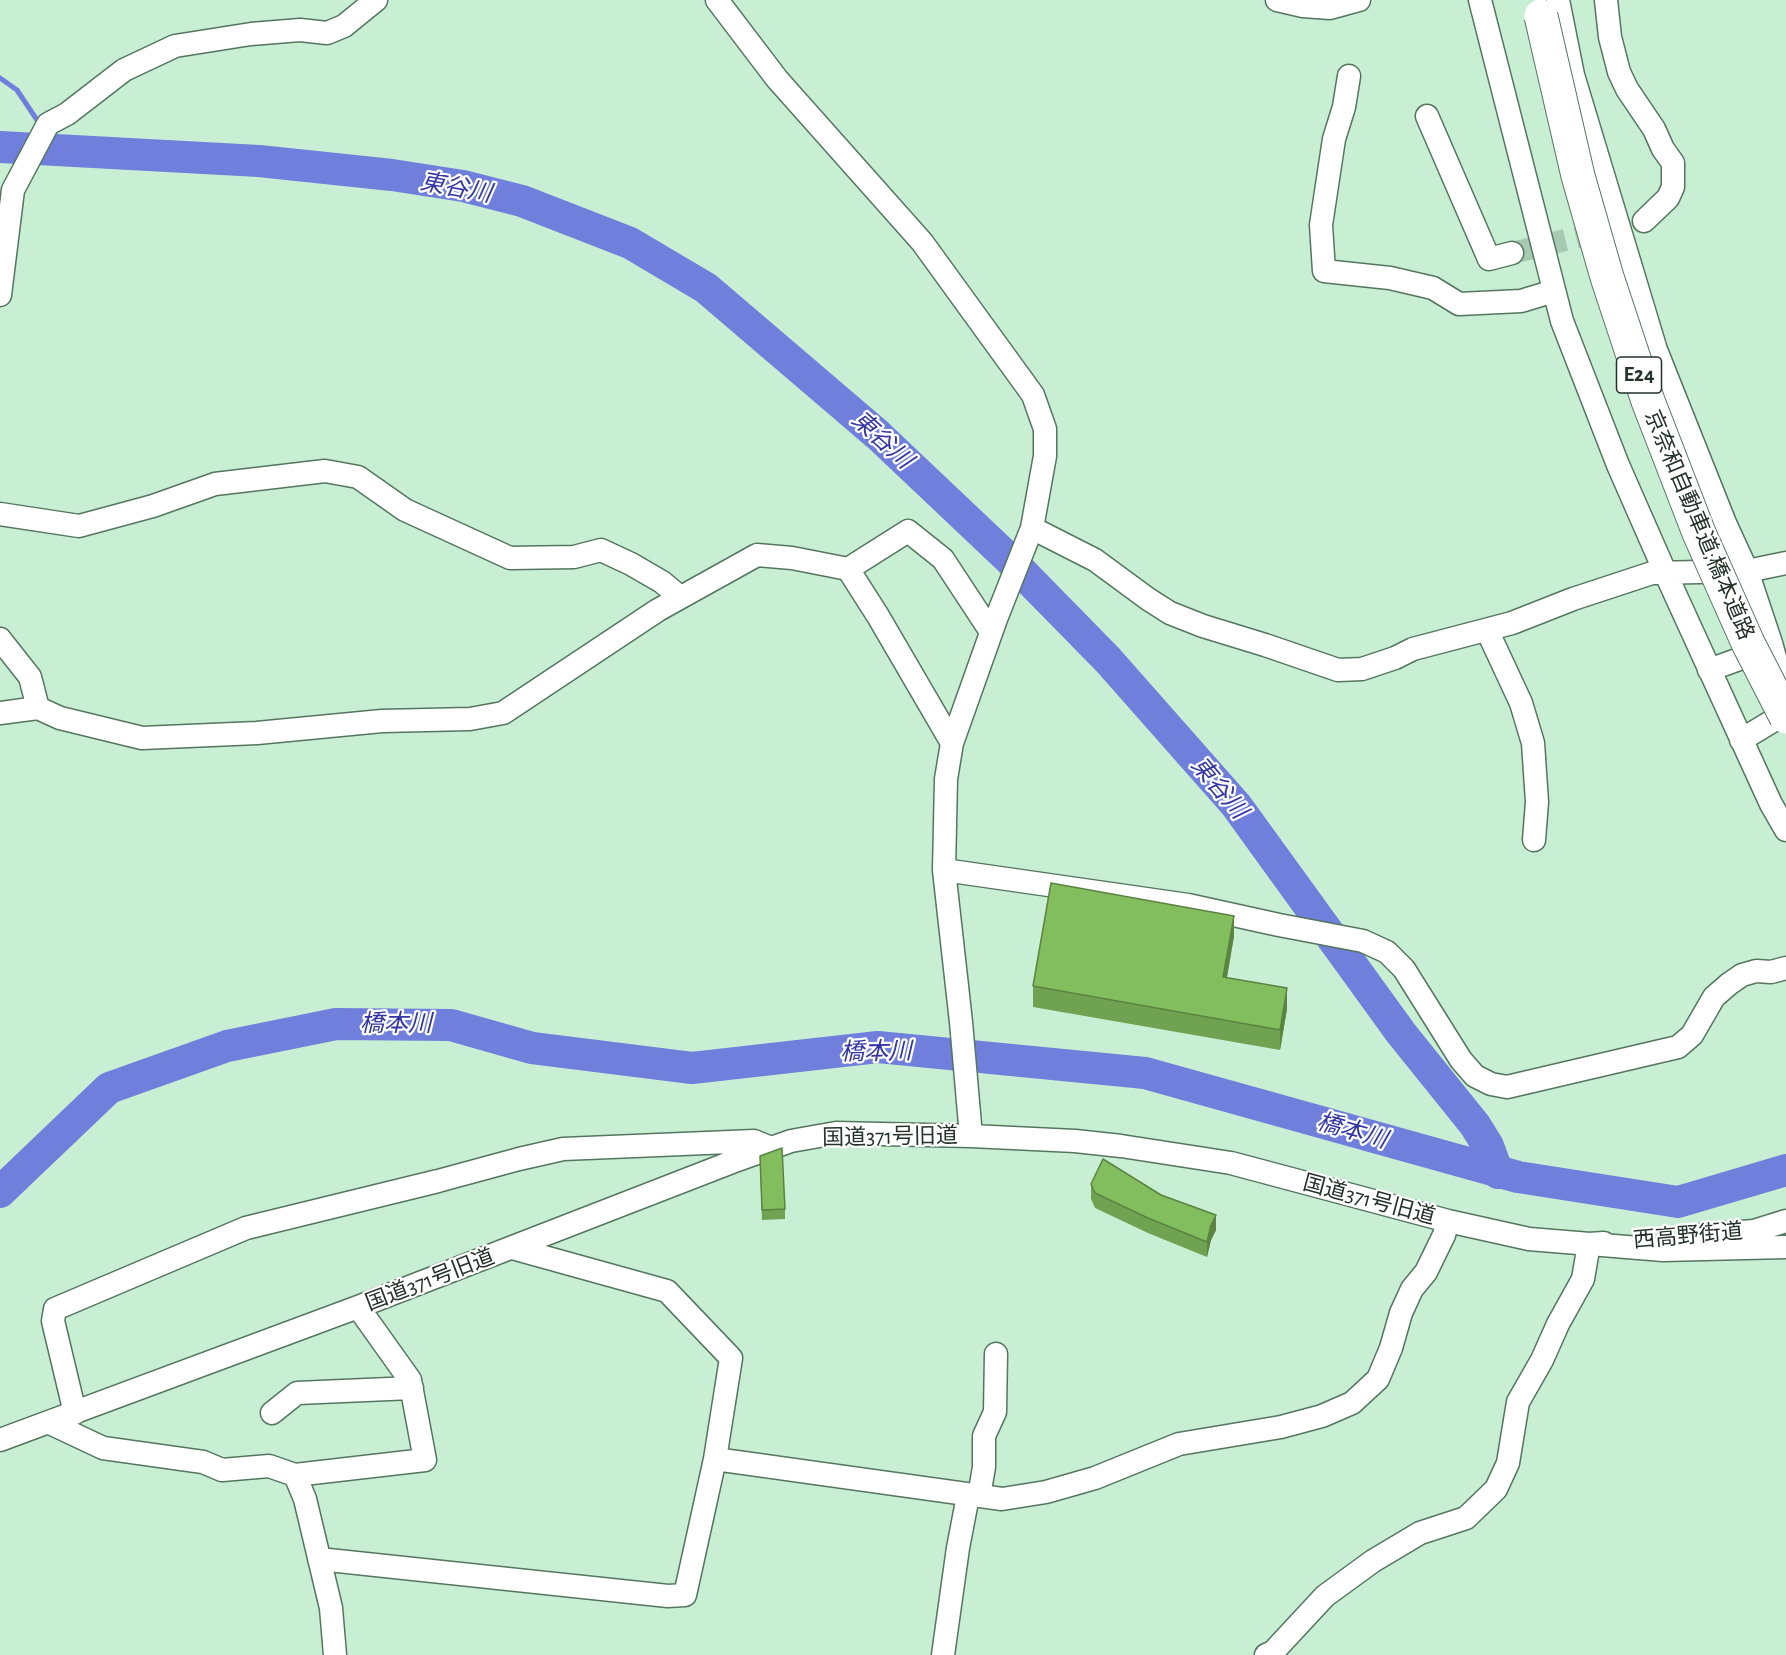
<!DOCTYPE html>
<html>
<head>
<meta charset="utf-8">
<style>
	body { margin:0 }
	canvas { display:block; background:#c8eed3 }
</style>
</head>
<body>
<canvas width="1786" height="1655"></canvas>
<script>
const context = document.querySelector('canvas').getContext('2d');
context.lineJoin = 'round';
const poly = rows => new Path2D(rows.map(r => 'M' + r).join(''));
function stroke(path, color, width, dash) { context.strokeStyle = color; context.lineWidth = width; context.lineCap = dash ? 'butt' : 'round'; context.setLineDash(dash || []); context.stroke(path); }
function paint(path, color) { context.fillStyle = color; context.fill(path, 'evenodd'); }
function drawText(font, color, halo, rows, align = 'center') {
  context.font = font + ' "Alegreya Sans","Noto Sans JP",sans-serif'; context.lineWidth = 4.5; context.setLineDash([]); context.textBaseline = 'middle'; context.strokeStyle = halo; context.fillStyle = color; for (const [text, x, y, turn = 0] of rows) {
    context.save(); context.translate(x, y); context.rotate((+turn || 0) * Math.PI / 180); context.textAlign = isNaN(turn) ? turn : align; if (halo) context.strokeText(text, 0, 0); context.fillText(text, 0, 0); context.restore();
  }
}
const stream = poly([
	[0,78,17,90,41,126],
	[47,137,56,149]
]);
const river = poly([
	[0,147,259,161,392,175,463,186,522,201,630,243,706,288,878,435,1010,560,1108,660,1236,805,1401,1033,1475,1125,1488,1146,1498,1173],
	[0,1192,109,1088,227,1046,336,1024,451,1025,532,1048,692,1068,878,1047,1145,1073,1518,1177,1678,1202,1786,1170]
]);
const minorTunnel = poly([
	[1512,253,1644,221]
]);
const minor = poly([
	[717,0,777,79,922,242,1033,395,1045,429,1045,456,1032,528,996,619,952,743,946,779,944,870,961,1022,971,1136],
	[1277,0,1303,6,1330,8,1359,0],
	[1480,0,1562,321,1618,465,1665,572,1771,804,1786,830],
	[1558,0,1573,75,1656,350,1725,523,1747,571,1771,643,1784,690],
	[1606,0,1610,37,1619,72,1627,89,1654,129,1663,149,1673,163,1673,187,1668,198,1644,221],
	[1349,76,1344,107,1334,139,1321,225,1324,271,1390,278,1433,288,1459,304,1521,301,1554,291],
	[1427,116,1489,259,1512,253],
	[0,295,13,190,48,124,67,114,124,70,175,46,251,34,300,30,327,33,344,26,376,0],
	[0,514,79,526,153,506,215,484,325,471,358,477,405,510,510,558,574,557,601,550,631,564,662,582,680,597],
	[1032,528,1095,560,1148,599,1170,613,1203,626,1265,645,1338,670,1362,669,1395,658,1413,649,1512,623,1573,599,1652,573,1747,571,1786,563],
	[848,569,908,531,943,559,991,632],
	[1487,630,1521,703,1533,743,1537,802,1534,840],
	[0,639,30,677,38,708],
	[1709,670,1767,649],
	[0,713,38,708,60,718,142,738,257,733,382,721,470,719,503,713,658,610,757,555,792,558,848,569,878,616,952,743],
	[1741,740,1786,713],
	[944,870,1188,905,1279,925,1363,941,1387,952,1404,969,1461,1060,1475,1076,1491,1084,1507,1087,1678,1047,1692,1035,1714,997,1729,984,1742,975,1756,971,1771,972,1786,968],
	[1691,1236,1754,1231,1786,1221],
	[75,1413,53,1321,55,1309,246,1228,438,1181,519,1159,563,1149,754,1141,771,1148],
	[272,1413,297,1393,412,1388],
	[50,1423,103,1448,203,1462,222,1470,269,1466,295,1475,305,1499,331,1608,335,1655],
	[0,1440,358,1307,732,1162,791,1141,836,1133,971,1136,1075,1141,1121,1146,1231,1163,1448,1221,1529,1239,1663,1250,1786,1247],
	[715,1459,1002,1499,1046,1492,1095,1478,1179,1444,1281,1427,1322,1416,1352,1403,1378,1379,1391,1348,1401,1313,1412,1289,1426,1272,1444,1235,1448,1221],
	[295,1475,425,1460,410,1380,358,1307],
	[979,1496,984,1467,984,1436,995,1412,996,1354],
	[319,1559,668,1596,685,1595,715,1459,731,1358,667,1291,512,1248],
	[943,1655,958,1548,968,1496],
	[1266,1655,1273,1652,1325,1596,1373,1561,1420,1533,1466,1518,1496,1489,1508,1463,1518,1402,1542,1360,1558,1324,1583,1279,1589,1244,1604,1243]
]);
const highwayBridge = poly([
	[1541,16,1578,176,1607,277,1648,401,1699,533,1748,643,1786,717]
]);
const wall = poly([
	[1234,936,1227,978,1287,1009,1280,1050,1033,1007,1033,986],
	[760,1166,785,1209,785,1219,762,1220],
	[1091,1184,1216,1230,1211,1240,1207,1257,1148,1233,1095,1208,1091,1199]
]);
const shadedWall = poly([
	[1234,916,1234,936,1223,998,1223,977],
	[1287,988,1287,1009,1280,1050,1280,1030],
	[1216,1215,1216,1230,1211,1240,1207,1257,1207,1242,1211,1225]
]);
const building = poly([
	[1051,883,1234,916,1223,977,1287,988,1280,1030,1033,986,1051,883],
	[782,1148,785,1209,762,1210,760,1156,782,1148],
	[1103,1159,1161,1195,1216,1215,1211,1225,1207,1242,1148,1218,1095,1193,1091,1184,1103,1159]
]);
const shields = [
	[1639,375,45]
];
const shieldNames = [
	["E24",1639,375]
];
const streetNames = [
	["京奈和自動車道;橋本道路",1699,525,67],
	["国道371号旧道",890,1137,-1],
	["国道371号旧道",1369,1200,15],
	["西高野街道",1688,1236,-5],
	["国道371号旧道",430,1280,-21]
];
const waterNames = [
	["東谷川",456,188,10],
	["東谷川",882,440,42],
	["東谷川",1219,788,50],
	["橋本川",396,1024],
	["橋本川",876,1052,-1],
	["橋本川",1352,1131,16]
];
stroke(stream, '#707fdc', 5);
stroke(river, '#707fdc', 32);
stroke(minorTunnel, '#a7c8b1', 22, [22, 11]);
stroke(minor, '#54765f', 25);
stroke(minor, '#fff', 22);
stroke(highwayBridge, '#54765f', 35, []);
stroke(highwayBridge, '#fff', 33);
paint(wall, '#70a351');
paint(shadedWall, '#5b8442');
paint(building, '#82bd5e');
stroke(building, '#5b8442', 1.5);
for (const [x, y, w] of shields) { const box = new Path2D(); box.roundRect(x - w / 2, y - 18, w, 36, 4.5); context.fillStyle = '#fff'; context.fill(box); stroke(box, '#243228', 1.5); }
drawText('bold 21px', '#243228', null, shieldNames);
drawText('22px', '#243228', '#fff', streetNames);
drawText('italic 24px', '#3335a2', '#fff', waterNames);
</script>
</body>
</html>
